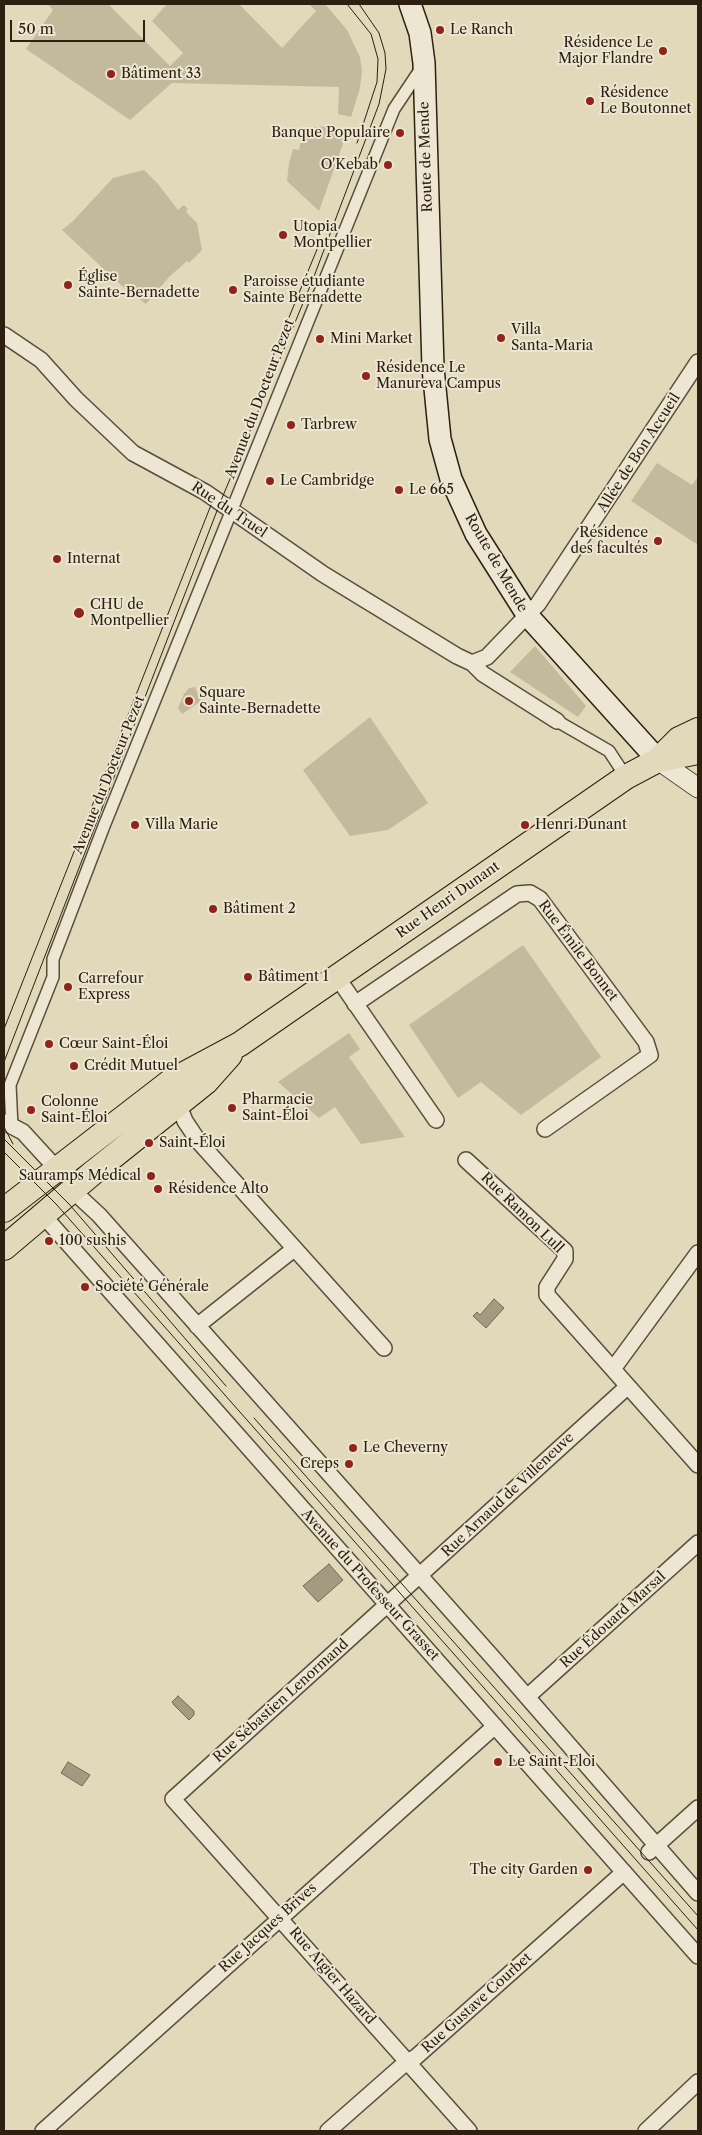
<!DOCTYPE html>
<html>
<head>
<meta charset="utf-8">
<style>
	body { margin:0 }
	#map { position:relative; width:702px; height:2135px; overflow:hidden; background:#e2d8ba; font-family:"Libre Caslon Text",serif }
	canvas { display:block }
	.frame { position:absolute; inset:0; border:5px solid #2d2011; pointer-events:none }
	.scale { position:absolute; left:10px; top:20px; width:135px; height:22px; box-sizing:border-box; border:2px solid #2d2011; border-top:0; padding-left:6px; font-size:15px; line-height:18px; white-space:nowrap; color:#2d2011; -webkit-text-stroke:4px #ece6d2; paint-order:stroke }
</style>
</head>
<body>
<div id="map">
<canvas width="702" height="2135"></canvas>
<div class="frame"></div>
<div class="scale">50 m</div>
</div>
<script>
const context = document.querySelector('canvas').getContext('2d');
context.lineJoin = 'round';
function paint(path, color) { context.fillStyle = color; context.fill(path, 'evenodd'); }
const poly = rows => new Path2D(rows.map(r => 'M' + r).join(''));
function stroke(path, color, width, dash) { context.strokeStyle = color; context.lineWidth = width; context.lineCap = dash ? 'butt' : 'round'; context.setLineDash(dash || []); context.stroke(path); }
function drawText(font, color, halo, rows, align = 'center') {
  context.font = font + ' "Libre Caslon Text",serif'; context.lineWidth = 4; context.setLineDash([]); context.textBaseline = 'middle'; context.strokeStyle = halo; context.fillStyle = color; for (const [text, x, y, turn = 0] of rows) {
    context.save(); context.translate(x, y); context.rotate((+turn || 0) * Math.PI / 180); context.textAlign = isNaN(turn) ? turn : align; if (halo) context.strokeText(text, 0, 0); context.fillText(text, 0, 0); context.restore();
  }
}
const green = poly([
	[48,4,108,4,170,66,183,53,152,21,167,4,239,4,282,48,316,11,309,4,325,4,347,30,360,57,362,71,360,88,351,117,338,114,339,87,172,83,130,120,26,49,53,10],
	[333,126,348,130,319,211,287,181,289,163,293,149,299,150,302,136,296,134,298,128],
	[144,170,158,184,178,210,184,205,188,209,186,212,197,223,202,250,189,263,187,261,169,277,146,304,122,286,62,230,73,221,113,178],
	[657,463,692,485,698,477,698,545,631,501],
	[535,646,586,706,578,717,510,672],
	[195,687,201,701,182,714,178,708,184,694,189,688],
	[370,717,428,803,388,830,350,836,303,770],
	[523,945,601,1057,521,1115,481,1082,458,1098,409,1025],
	[349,1033,360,1049,349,1057,405,1137,361,1144,335,1107,319,1118,278,1082]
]);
const water = poly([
	[494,1299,504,1308,486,1328,473,1316,477,1312,480,1315,494,1299],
	[329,1564,343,1580,318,1602,303,1586,329,1564],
	[178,1696,194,1711,194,1715,189,1720,174,1705,172,1702,178,1696],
	[68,1762,90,1775,82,1786,61,1773,68,1762]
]);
const pedestrian = poly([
	[557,721,609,751,626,777],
	[12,1127,10,1085,53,977,53,959,104,826,394,109,422,67]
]);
const minor = poly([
	[4,335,41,360,76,399,133,453,205,492,323,574,457,656,472,663,487,657,538,604,698,362],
	[472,663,483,674,557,721],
	[337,977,436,1120],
	[355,1004,517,894,530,893,540,899,646,1042,650,1055,545,1129],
	[178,1103,185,1121,199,1142,384,1348],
	[4,1122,23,1132,56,1168],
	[466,1160,565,1251,565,1259,547,1287,547,1295,698,1465],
	[72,1190,99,1215,494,1659,698,1893],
	[42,1214,698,1956],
	[197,1326,294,1249],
	[613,1369,698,1253],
	[527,1697,698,1543],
	[649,1852,698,1808],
	[43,2131,495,1726],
	[328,2131,403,2065,416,2057,624,1872],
	[469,2131,173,1799,627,1387],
	[646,2131,698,2082]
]);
const tertiary = poly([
	[658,760,698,788]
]);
const secondary = poly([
	[410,4,420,33,424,63,433,368,440,439,451,479,476,534,528,616,658,760]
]);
const primary = poly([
	[658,760,698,752],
	[4,1210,171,1081,240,1044,571,815,626,777,658,760,679,739,698,730],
	[4,1248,95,1171,206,1082,230,1055]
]);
const tram = poly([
	[347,4,371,34,378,59,377,82,357,143],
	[264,378,318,247],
	[4,1029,211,505],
	[4,1062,220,503,313,279,379,104,386,69,385,53,379,33,359,4],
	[4,1127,13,1144],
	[4,1139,69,1204,226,1386],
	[4,1152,56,1204,698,1930],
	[254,1418,698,1916]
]);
const markers = [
	[440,30,5,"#8f2418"],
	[663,51,5,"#8f2418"],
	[111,74,5,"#8f2418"],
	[590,101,5,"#8f2418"],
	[400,133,5,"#8f2418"],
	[388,165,5,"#8f2418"],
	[283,235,5,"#8f2418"],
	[68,285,5,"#8f2418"],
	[233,290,5,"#8f2418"],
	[501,338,5,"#8f2418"],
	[320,339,5,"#8f2418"],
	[366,376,5,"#8f2418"],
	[291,425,5,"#8f2418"],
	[270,481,5,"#8f2418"],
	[399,490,5,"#8f2418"],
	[658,541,5,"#8f2418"],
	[57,559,5,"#8f2418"],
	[79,613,6,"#8f2418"],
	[189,701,5,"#8f2418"],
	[135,825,5,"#8f2418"],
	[525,825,5,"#8f2418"],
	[213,909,5,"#8f2418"],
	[248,977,5,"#8f2418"],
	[68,987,5,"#8f2418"],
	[49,1044,5,"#8f2418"],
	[74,1066,5,"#8f2418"],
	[232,1108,5,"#8f2418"],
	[31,1110,5,"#8f2418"],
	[149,1143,5,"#8f2418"],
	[151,1176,5,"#8f2418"],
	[158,1189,5,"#8f2418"],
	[49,1241,5,"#8f2418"],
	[85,1287,5,"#8f2418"],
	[353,1448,5,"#8f2418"],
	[349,1464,5,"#8f2418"],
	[498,1762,5,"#8f2418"],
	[588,1870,5,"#8f2418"]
];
const poiNames = [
	["Le Ranch",450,30],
	["Résidence Le",653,43,"right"],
	["Major Flandre",653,59,"right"],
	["Bâtiment 33",121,74],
	["Résidence",600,93],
	["Le Boutonnet",600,109],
	["Banque Populaire",390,133,"right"],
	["O'Kebab",378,165,"right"],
	["Utopia",293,227],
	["Montpellier",293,243],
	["Église",78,277],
	["Sainte-Bernadette",78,293],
	["Paroisse étudiante",243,282],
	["Sainte Bernadette",243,298],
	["Villa",511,330],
	["Santa-Maria",511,346],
	["Mini Market",330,339],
	["Résidence Le",376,368],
	["Manureva Campus",376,384],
	["Tarbrew",301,425],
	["Le Cambridge",280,481],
	["Le 665",409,490],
	["Résidence",648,533,"right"],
	["des facultés",648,549,"right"],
	["Internat",67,559],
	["CHU de",90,605],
	["Montpellier",90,621],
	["Square",199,693],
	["Sainte-Bernadette",199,709],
	["Villa Marie",145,825],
	["Henri Dunant",535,825],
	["Bâtiment 2",223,909],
	["Bâtiment 1",258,977],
	["Carrefour",78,979],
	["Express",78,995],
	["Cœur Saint-Éloi",59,1044],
	["Crédit Mutuel",84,1066],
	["Pharmacie",242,1100],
	["Saint-Éloi",242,1116],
	["Colonne",41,1102],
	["Saint-Éloi",41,1118],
	["Saint-Éloi",159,1143],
	["Sauramps Médical",141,1176,"right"],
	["Résidence Alto",168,1189],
	["100 sushis",59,1241],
	["Société Générale",95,1287],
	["Le Cheverny",363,1448],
	["Creps",339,1464,"right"],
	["Le Saint-Eloi",508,1762],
	["The city Garden",578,1870,"right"]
];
const streetNames = [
	["Route de Mende",426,157,-92],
	["Avenue du Docteur Pezet",260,399,-69],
	["Allée de Bon Accueil",639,453,-57],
	["Rue du Truel",229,510,34],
	["Route de Mende",496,563,60],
	["Avenue du Docteur Pezet",109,775,-68],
	["Rue Henri Dunant",448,900,-35],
	["Rue Émile Bonnet",578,951,53],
	["Rue Ramon Lull",522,1213,44],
	["Rue Arnaud de Villeneuve",508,1495,-43],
	["Avenue du Professeur Grasset",370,1585,48],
	["Rue Édouard Marsal",613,1620,-42],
	["Rue Sébastien Lenormand",281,1701,-42],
	["Rue Jacques Brives",268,1928,-42],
	["Rue Atgier Hazard",332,1976,49],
	["Rue Gustave Courbet",477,2003,-42]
];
paint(green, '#c3b99d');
paint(water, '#a49981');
stroke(water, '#746954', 1);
stroke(pedestrian, '#5a4e3b', 14);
stroke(minor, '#5a4e3b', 18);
stroke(tertiary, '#5a4e3b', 21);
stroke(secondary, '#2d2011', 24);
stroke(primary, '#2d2011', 26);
stroke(pedestrian, '#ece6d2', 11);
stroke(minor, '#ece6d2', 15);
stroke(tertiary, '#ece6d2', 19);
stroke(secondary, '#ece6d2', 21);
stroke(primary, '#e2d8ba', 24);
stroke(tram, '#2d2011', 1);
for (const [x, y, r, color] of markers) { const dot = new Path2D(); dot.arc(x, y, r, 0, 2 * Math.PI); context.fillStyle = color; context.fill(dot); stroke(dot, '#ece6d2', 2); }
drawText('14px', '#2d2011', '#ece6d2', poiNames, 'left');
drawText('14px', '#2d2011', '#ece6d2', streetNames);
</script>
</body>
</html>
